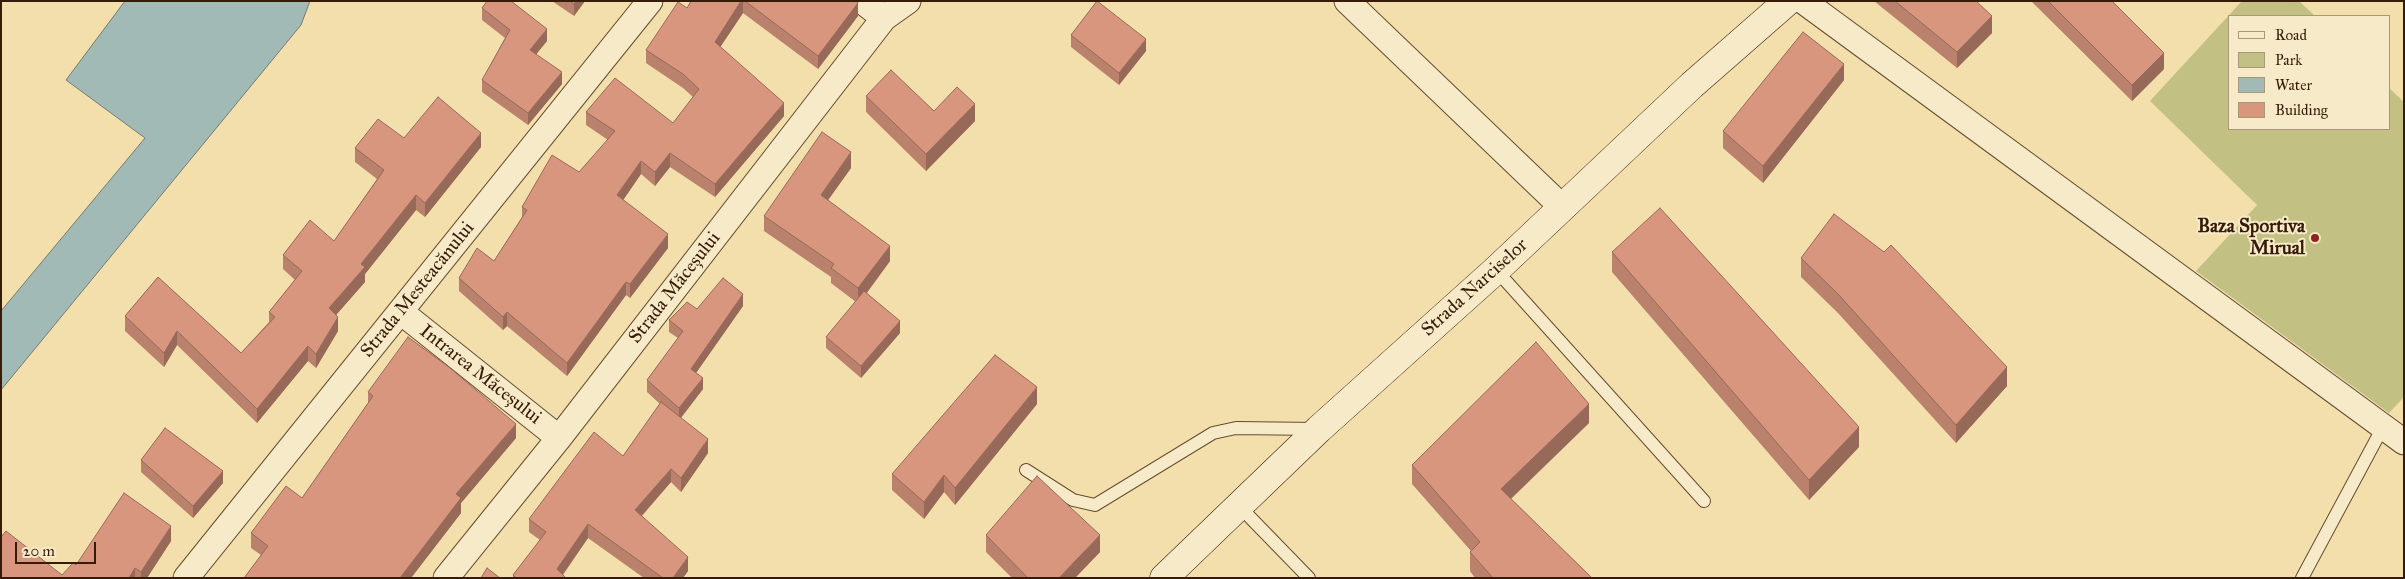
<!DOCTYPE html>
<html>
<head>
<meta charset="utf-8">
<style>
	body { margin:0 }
	#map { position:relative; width:2405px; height:579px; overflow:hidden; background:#f3dfac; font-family:"IM FELL Great Primer",serif }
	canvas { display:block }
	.frame { position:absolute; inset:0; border:2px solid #361c06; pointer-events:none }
	.legend { position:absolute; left:2228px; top:15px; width:162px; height:115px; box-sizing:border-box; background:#f7eac9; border:1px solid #aa987b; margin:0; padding:6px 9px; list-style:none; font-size:15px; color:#361c06 }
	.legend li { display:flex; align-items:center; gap:10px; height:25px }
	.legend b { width:25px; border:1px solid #aa987b }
	.scale { position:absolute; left:15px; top:542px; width:81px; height:22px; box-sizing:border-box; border:2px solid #361c06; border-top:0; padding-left:6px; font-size:15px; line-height:18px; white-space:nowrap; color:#361c06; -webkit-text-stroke:4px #f7eac9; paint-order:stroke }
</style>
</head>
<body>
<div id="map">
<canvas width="2405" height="579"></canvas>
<div class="frame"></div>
<ul class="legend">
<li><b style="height:6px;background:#f7eac9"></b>Road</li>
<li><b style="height:14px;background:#c3c084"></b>Park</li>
<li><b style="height:14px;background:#a1bab6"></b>Water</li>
<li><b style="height:14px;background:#d8967e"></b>Building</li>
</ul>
<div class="scale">20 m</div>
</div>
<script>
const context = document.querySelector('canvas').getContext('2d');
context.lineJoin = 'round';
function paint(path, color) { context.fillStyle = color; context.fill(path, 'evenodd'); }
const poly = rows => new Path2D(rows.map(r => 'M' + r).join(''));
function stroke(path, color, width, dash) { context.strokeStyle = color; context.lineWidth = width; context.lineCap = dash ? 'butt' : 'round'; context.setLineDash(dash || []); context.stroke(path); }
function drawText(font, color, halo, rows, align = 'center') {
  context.font = font + ' "IM FELL Great Primer",serif'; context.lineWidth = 4; context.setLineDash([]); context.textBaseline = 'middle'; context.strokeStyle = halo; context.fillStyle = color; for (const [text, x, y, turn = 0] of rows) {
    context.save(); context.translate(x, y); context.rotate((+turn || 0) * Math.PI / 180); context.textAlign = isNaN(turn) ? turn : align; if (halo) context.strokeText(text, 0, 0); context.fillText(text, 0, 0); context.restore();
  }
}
const green = poly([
	[2242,1,2299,1,2315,16,2229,16,2229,129,2389,129,2389,88,2404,102,2404,397,2389,413,2196,271,2257,205,2150,101]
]);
const water = poly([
	[125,1,310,1,301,25,1,390,1,311,145,138,66,80,125,1]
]);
const service = poly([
	[1496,270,1704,501],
	[1026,470,1073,500,1095,505,1213,433,1236,428,1316,429],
	[1239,506,1309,578],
	[2302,578,2383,427]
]);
const minor = poly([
	[1347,1,1562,207],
	[1803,1,2404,442],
	[884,18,908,1],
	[401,312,559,438],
	[186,578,650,1],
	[446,578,559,438,884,18,862,1]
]);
const secondary = poly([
	[1164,578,1319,429,1496,270,1692,85,1788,1]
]);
const wall = poly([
	[552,1,585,1,574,16],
	[691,1,857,1,858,16,818,69,743,13,720,47,784,116,715,197,670,167,655,186,641,174,623,200,668,248,630,298,626,295,567,376,507,326,503,330,459,291,459,278,494,261,522,217,522,207,579,172,608,140,586,125,586,112,673,123,693,97,683,88,646,63,646,50,687,8],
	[1874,1,1976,1,1992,33,1957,68],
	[2031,1,2112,1,2164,69,2132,101],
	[482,8,547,41,536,54,562,84,528,125,482,92,482,80,505,38,482,20],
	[1071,35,1146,51,1119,85,1071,47],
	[1844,80,1763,183,1723,148,1723,131],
	[866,96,934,111,975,121,926,171,866,112],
	[404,138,481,147,425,217,416,210,365,274,365,282,336,315,338,331,316,368,308,361,257,423,177,345,164,367,125,331,125,316,158,277,241,353,269,322,269,312,295,280,283,269,283,255,334,241,377,179,355,162,355,148],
	[851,168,828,200,890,261,867,293,900,333,861,378,826,348,826,337,856,302,831,283,831,277,764,231,764,216],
	[1612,252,1859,447,1809,500,1612,272],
	[1801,258,2007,386,1956,443,1838,313,1801,277],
	[743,306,696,373,703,389,681,418,708,453,681,492,671,482,642,516,688,571,683,578,644,578,588,538,563,575,566,578,513,578,513,575,540,540,529,532,529,519,623,456,660,404,647,392,647,380,678,338,669,332,669,320,697,309],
	[368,392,516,438,461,503,461,513,411,578,244,578,261,555,251,548,251,533,302,498,368,403],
	[1037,404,955,505,944,492,924,519,892,490,892,474],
	[1589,423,1511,499,1592,578,1475,578,1470,571,1470,552,1471,551,1412,484,1412,465],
	[141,460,223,483,193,518,141,472],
	[986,535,1100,552,1075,578,1012,578,986,552],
	[171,541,147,578,1,578,62,575,76,565]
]);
const shadedWall = poly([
	[576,1,585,1,574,16,574,4],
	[741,1,743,1,743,13,715,55,715,42],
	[858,3,858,16,818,69,818,56],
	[1992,16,1992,33,1957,68,1957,52],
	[547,29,547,41,530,62,530,50],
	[1146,39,1146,51,1119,85,1119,73],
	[2164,53,2164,69,2132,101,2132,85],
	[1844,64,1844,80,1763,183,1763,166],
	[562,72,562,84,528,125,528,113],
	[784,103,784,116,715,197,715,184],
	[975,104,975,121,926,171,926,154],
	[481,133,481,147,425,217,425,203],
	[851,152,851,168,821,210,821,195],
	[670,153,670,167,655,186,655,172],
	[641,161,641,174,617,209,617,195],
	[416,195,416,210,365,274,365,282,329,323,329,308,361,264],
	[668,234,668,248,630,298,630,284],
	[890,246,890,261,858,304,858,288],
	[626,282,626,295,567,376,567,363],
	[743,294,743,306,691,380,691,369],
	[507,312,507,326,503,330,503,317],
	[338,317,338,331,316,368,316,354],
	[900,321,900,333,861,378,861,366],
	[177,331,177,345,164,367,164,353],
	[308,346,308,361,257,423,257,409],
	[2007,367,2007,386,1956,443,1956,425],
	[703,378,703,389,679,420,679,408],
	[1037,387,1037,404,955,505,955,488],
	[1589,404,1589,423,1501,508,1501,489],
	[516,424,516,438,461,503,461,513,411,578,400,578,456,494],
	[1859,427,1859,447,1809,500,1809,480],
	[708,439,708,453,681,492,681,478],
	[671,469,671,482,635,523,635,510],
	[223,471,223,483,193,518,193,506],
	[944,475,944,492,924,519,924,502],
	[588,524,588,538,560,578,557,569],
	[171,526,171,541,147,578,141,578,141,572],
	[1100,535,1100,552,1075,578,1059,578],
	[688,557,688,571,683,578,673,578],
	[135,568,135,578,129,578]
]);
const building = poly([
	[487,1,511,1,547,29,530,50,562,72,528,113,482,80,510,30,482,8,487,1],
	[570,1,576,1,574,4,570,1],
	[691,1,741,1,715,42,784,103,715,184,670,153,655,172,641,161,617,195,668,234,630,284,626,282,567,363,507,312,503,317,459,278,477,248,494,261,527,210,522,207,552,155,579,172,615,131,586,112,615,78,673,123,699,89,683,74,646,50,678,2,687,8,691,1],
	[745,1,857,1,858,3,818,56,745,1],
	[1097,1,1146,39,1119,73,1071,35,1097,1],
	[1895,1,1976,1,1992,16,1957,52,1895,1],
	[2048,1,2112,1,2164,53,2132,85,2048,1],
	[1803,32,1844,64,1763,166,1723,131,1803,32],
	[891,70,934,111,957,87,975,104,926,154,866,96,891,70],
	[438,97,481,133,425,203,416,195,361,264,365,267,329,308,338,317,316,354,308,346,257,409,177,331,164,353,125,316,158,277,241,353,275,317,269,312,302,271,283,255,310,220,334,241,384,170,355,148,378,119,404,138,438,97],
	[822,132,851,152,821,195,890,246,858,288,831,268,834,264,764,216,822,132],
	[1660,208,1859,427,1809,480,1612,252,1660,208],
	[1834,214,1884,252,1891,245,2007,367,1956,425,1838,294,1801,258,1834,214],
	[723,278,743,294,691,369,703,378,679,408,647,380,683,331,669,320,687,302,697,309,723,278],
	[864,291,900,321,861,366,826,337,864,291],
	[408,337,450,368,516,424,456,494,461,498,400,578,244,578,268,546,251,533,286,486,302,498,373,396,368,392,408,337],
	[1536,342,1589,404,1501,489,1592,578,1493,578,1470,552,1480,542,1412,465,1536,342],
	[995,355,1037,387,955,488,944,475,924,502,892,474,995,355],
	[661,402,708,439,681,478,671,469,635,510,688,557,673,578,663,578,588,524,557,569,566,578,516,578,513,575,546,532,529,519,594,432,623,456,661,402],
	[165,428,223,471,193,506,141,460,165,428],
	[1037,476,1100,535,1059,578,1028,578,986,535,1037,476],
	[124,493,171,526,141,572,135,568,129,578,1,578,1,537,6,531,62,575,73,563,76,565,124,493],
	[487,568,500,578,481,578,487,568]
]);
const markers = [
	[2315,238,5,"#8f2418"]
];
const poiNames = [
	["Baza Sportiva",2305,227],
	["Mirual",2305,249]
];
const streetNames = [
	["Strada Măceșului",675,288,-52],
	["Strada Narciselor",1475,288,-42],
	["Strada Mesteacănului",418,290,-51],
	["Intrarea Măceșului",480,375,38]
];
paint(green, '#c3c084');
paint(water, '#a1bab6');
stroke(water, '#767b70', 1);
stroke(service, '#654d30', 14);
stroke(minor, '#654d30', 27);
stroke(secondary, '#361c06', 29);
stroke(service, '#f7eac9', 12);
stroke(minor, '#f7eac9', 25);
stroke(secondary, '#f7eac9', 28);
paint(wall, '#ba816c');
paint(shadedWall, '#976958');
paint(building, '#d8967e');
stroke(building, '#976958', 1);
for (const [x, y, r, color] of markers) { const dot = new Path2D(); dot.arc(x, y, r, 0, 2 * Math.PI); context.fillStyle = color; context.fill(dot); stroke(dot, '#f7eac9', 2); }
drawText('bold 19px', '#361c06', '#f7eac9', poiNames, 'right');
drawText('19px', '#361c06', '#f7eac9', streetNames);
</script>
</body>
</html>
